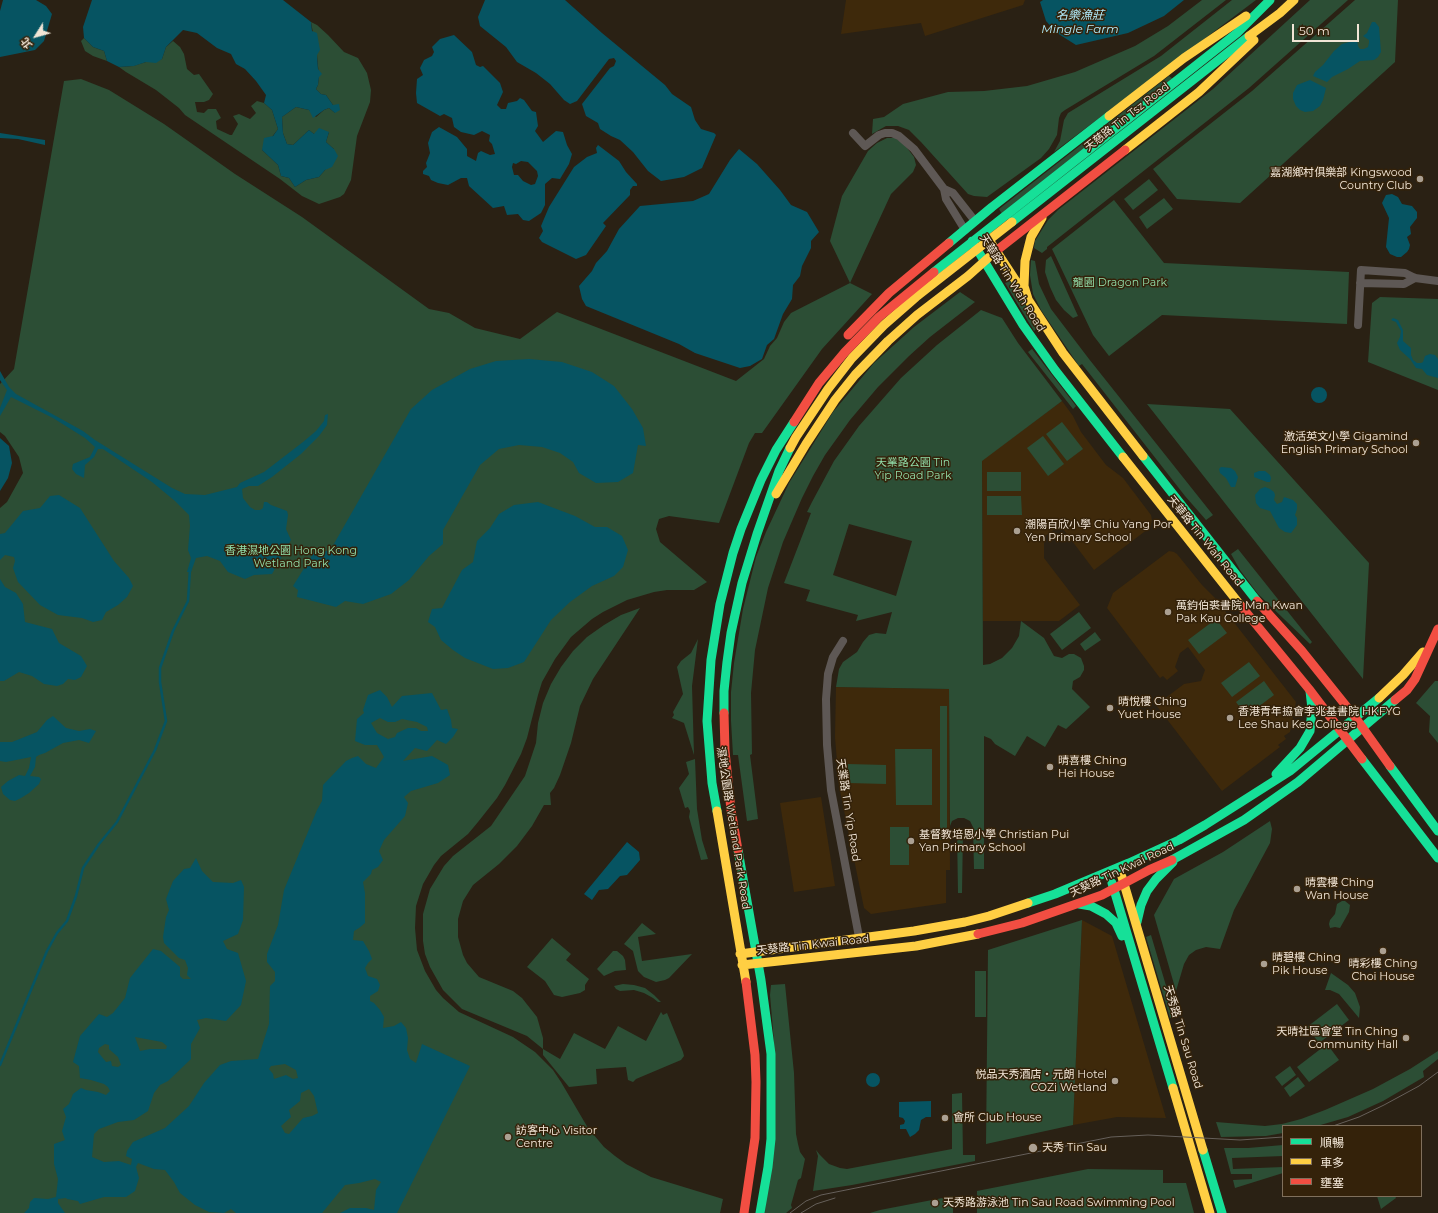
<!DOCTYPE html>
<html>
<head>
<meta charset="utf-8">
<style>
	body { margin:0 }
	#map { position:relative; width:1438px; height:1213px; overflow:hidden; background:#2a2114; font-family:Montserrat,"Noto Sans TC",sans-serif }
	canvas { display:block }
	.legend { position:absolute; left:1282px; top:1125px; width:140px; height:72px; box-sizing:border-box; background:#34220a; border:1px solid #80705c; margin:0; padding:5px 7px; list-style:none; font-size:12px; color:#f1e5d6 }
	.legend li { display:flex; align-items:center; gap:8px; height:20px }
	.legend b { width:20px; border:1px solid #80705c }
	.north { position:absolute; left:16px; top:16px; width:40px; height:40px; -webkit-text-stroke:3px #34220a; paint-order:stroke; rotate:233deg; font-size:11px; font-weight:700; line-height:16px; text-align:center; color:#f1e5d6 }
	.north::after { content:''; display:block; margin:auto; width:14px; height:18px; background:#f1e5d6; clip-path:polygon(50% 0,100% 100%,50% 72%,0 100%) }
	.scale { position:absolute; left:1292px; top:24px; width:67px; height:18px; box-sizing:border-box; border:2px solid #f1e5d6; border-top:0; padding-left:5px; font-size:12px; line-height:14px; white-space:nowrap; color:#f1e5d6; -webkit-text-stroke:3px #34220a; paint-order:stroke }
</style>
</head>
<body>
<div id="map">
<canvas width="1438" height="1213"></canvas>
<ul class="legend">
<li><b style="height:5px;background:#16e098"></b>順暢</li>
<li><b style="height:5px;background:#ffcf43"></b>車多</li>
<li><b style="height:5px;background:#f24e42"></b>壅塞</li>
</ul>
<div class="north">北</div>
<div class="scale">50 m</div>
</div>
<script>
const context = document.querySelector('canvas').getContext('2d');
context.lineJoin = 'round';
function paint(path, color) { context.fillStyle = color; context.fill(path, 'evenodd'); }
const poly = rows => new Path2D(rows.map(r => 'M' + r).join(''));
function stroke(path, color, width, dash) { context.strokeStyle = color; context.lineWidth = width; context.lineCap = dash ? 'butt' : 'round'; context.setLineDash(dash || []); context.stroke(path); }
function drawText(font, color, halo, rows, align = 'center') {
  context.font = font + ' Montserrat,"Noto Sans TC",sans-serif'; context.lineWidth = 3; context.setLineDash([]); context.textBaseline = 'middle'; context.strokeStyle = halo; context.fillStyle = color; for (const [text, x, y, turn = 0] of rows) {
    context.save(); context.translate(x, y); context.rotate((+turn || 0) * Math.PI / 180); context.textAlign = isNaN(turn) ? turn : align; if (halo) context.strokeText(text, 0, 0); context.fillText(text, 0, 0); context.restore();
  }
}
const built = poly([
	[846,0,1025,0,1023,5,925,36,921,23,841,34],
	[1062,401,1073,416,1081,432,1106,465,1123,478,1151,515,1152,520,1151,525,1148,529,1094,570,1060,525,1044,537,1044,558,1080,605,1059,621,983,621,982,460],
	[1169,551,1174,552,1177,554,1202,585,1215,598,1296,702,1290,732,1284,736,1286,739,1278,745,1280,747,1222,791,1156,705,1184,684,1201,681,1205,670,1188,647,1180,653,1175,667,1178,671,1167,680,1163,676,1160,678,1107,608,1113,593],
	[836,687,949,689,950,870,946,870,946,903,871,914,864,908,839,786,835,737],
	[821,797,835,886,794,892,780,803],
	[1082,920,1112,936,1166,1118,1117,1117,1073,1125]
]);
const green = poly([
	[1202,0,1226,0,1154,56,1065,110,1061,113,1059,118,1057,135,1049,149,1041,158,987,197,974,196,968,194,921,142,909,130,898,126,886,126,872,134,873,119,884,117,903,104,948,92,984,91,1027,86,1075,72,1135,46,1168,26],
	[1232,0,1256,0,1054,152,1060,141,1064,120,1068,113,1161,56],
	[1310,0,1348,0,1249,88,1047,247,1047,249,1042,253,1034,248,1035,241,1048,220,1058,210,1213,89],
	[1355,0,1398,0,1395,62,1240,203,1177,199,1153,169,1252,91],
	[311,22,317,25,328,35,344,52,358,58,367,73,371,90,370,102,357,136,351,180,344,194,340,197,319,204,302,196,280,179,185,115,179,108,156,90,126,72,119,67,133,66,146,62,162,59,166,47,173,41,180,47,184,54,187,69,194,75,199,74,213,94,209,100,204,102,195,102,197,112,204,113,208,109,216,109,221,118,216,121,217,129,230,135,232,135,238,124,233,116,239,114,250,119,256,113,251,106,257,101,264,103,272,110,278,129,262,150,278,165,281,176,289,178,295,187,306,180,319,177,325,170,334,149,326,142,329,132,314,134,309,130,293,145,287,144,283,133,282,117,296,107,309,110,316,117,324,110,329,108,335,113,333,105,326,95,321,94,316,89,318,85,319,77,317,55],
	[84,38,93,47,104,51,107,61,93,56,85,51,81,41],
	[1169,76,1173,79,1002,214,999,209],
	[81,79,109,90,164,124,235,174,302,217,429,309,449,313,475,328,520,339,557,312,736,381,764,359,770,346,777,338,784,322,791,313,850,283,830,241,842,196,868,151,877,143,887,138,895,138,904,144,914,157,916,165,913,172,891,194,850,283,872,294,822,349,762,433,755,433,749,443,719,523,669,516,659,519,656,529,660,542,707,582,694,590,667,590,654,592,627,600,603,612,592,619,571,637,555,659,542,682,538,695,527,738,521,754,505,785,497,798,478,822,468,834,441,856,434,865,423,884,416,906,415,928,417,950,425,971,436,990,443,998,459,1012,513,1037,535,1052,553,1070,561,1082,588,1128,604,1147,615,1156,626,1164,651,1177,723,1199,720,1213,0,1213,0,508,7,502,23,473,19,457,5,436,0,432,0,384,14,369,64,81],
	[1149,179,1158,190,1133,210,1124,199],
	[1164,198,1173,209,1147,229,1139,217],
	[1114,200,1164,263,1349,272,1347,324,1162,315,1109,356,1093,335,1052,249],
	[1051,256,1078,316,1073,318,1064,310,1056,300,1050,287,1045,272,1046,260],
	[1031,260,1035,261,1039,284,1051,309,1089,359,1213,515,1206,520,1185,496,1082,364,1079,366,1041,310,1033,294,1030,275],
	[1010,281,1039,327,1034,331,1005,283],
	[960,292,975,302,930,337,909,356,878,387,850,420,825,455,813,476,802,498,783,542,768,588,755,650,751,693,752,754,750,755,758,819,747,821,738,755,733,755,731,721,731,692,734,663,743,609,756,557,766,532,789,483,833,412,874,363,914,327],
	[1380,297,1438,299,1438,390,1368,362,1372,303],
	[981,310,1002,318,1018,343,1062,401,982,461,983,665,990,664,1002,658,1012,648,1019,636,1021,621,1044,638,1054,656,1062,658,1069,654,1074,654,1081,658,1084,666,1084,670,1080,677,1073,681,1072,689,1090,707,1066,729,1058,725,1045,747,1027,736,1015,756,995,744,991,739,984,736,984,869,974,869,973,827,970,821,964,818,958,818,952,821,950,826,949,689,836,687,839,669,843,662,857,652,863,642,869,635,876,633,886,634,892,612,856,621,858,615,806,601,810,590,784,583,811,513,807,512,812,502,834,461,859,426,901,378,937,345],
	[849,524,912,541,896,596,833,575],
	[1032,349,1076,406,1073,409,1028,352],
	[1147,404,1230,409,1369,563,1363,679],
	[1062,422,1083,449,1067,461,1046,434],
	[1043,436,1064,464,1048,476,1027,448],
	[987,472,1021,472,1021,491,987,491],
	[987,496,1021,496,1022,515,987,515],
	[1238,549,1312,642,1310,644,1258,594,1240,570,1231,554],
	[640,608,593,679,580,706,571,743,560,775,554,788,550,793,551,805,544,805,532,826,517,846,499,864,473,885,463,901,458,919,458,937,463,955,467,963,479,977,513,991,522,998,537,1017,543,1038,543,1049,560,1059,574,1033,605,1049,618,1026,646,1041,661,1012,663,1015,667,1013,683,1052,684,1056,681,1060,636,1079,633,1082,628,1080,626,1067,596,1069,597,1084,569,1087,543,1055,543,1049,527,1036,462,1009,443,990,430,967,425,954,423,941,423,914,430,889,444,866,453,856,491,826,525,776,536,743,538,723,543,703,551,684,561,667,573,651,587,637,604,625,621,615],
	[1079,612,1091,628,1062,650,1050,634],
	[1216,619,1227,633,1199,654,1188,640],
	[1095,632,1101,640,1085,651,1080,644],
	[698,639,692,686,694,755,684,723,672,718,674,715,673,712,683,694,677,667,681,661,691,653],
	[1249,662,1260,676,1232,697,1221,683],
	[1264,681,1274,695,1246,716,1236,702],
	[1435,681,1438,681,1438,743,1429,732,1430,716,1416,703],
	[940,706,947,706,947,840,940,840],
	[895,749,932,749,932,805,896,805],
	[695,759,697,809,702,840,708,859,701,860,689,817,690,811,688,807,685,808,679,788,689,774,686,762],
	[848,764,886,765,886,784,848,783],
	[1270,821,1272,829,1270,843,1234,910,1220,949,1206,947,1196,950,1189,955,1184,964,1176,991,1154,915,1174,879,1223,852],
	[890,827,909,827,909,865,890,865],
	[960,828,963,830,962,893,958,893,957,831],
	[1342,901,1345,901,1350,905,1349,912,1340,928,1335,927,1330,928,1329,924,1330,920,1335,914,1337,904],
	[1082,920,1073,1125,986,1144,988,950],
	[642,923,656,934,638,937,642,961,692,954,669,978,665,980,656,982,644,977,638,971,633,951,624,944],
	[1151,935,1175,1016,1170,1018,1146,937],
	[552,938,571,954,566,960,589,979,585,985,585,990,580,993,562,997,554,995,545,981,527,967],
	[613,951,617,951,623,956,625,960,626,970,615,971,604,976,597,969],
	[975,971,986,971,986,1017,975,1017],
	[1331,973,1348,985,1355,993,1360,1007,1359,1018,1339,994,1330,990,1325,990],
	[623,984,634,985,645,988,654,995,661,1002,658,1002,653,998,644,993,634,990,620,991,616,989,614,986],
	[785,984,794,1073,796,1134,798,1144,800,1152,805,1159,801,1178,798,1180,791,1205,792,1208,786,1213,765,1213,774,1042,770,995,771,985],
	[1337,1004,1349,1020,1319,1043,1307,1027],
	[1327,1044,1339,1060,1309,1082,1297,1067],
	[1438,1051,1438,1059,1423,1071,1424,1077,1383,1101,1348,1117,1317,1126,1283,1126,1283,1133,1266,1136,1221,1137,1216,1122,1265,1126,1282,1124,1301,1119,1325,1110,1373,1089,1410,1069],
	[1290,1066,1296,1075,1282,1086,1275,1077],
	[1298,1077,1305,1086,1290,1097,1284,1088],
	[962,1093,963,1155,975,1155,975,1161,852,1185,813,1191,818,1156,816,1150,820,1155,829,1164,840,1168,847,1169,952,1149,952,1094],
	[1283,1145,1283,1156,1232,1158,1233,1169,1283,1167,1283,1173,1235,1188,1233,1180,1252,1179,1252,1174,1231,1174,1224,1148,1248,1148],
	[1088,1169,1163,1170,1163,1183,1186,1183,1194,1213,977,1213,977,1191],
	[953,1196,953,1213,870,1213,880,1210],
	[1377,1196,1395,1196,1396,1198,1381,1209]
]);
const water = poly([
	[3,0,36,0,46,6,52,14,44,41,35,50,0,57,0,11],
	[92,0,283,0,311,22,312,31,317,33,320,50,317,55,318,69,322,74,319,77,318,85,316,89,321,94,326,95,333,105,339,104,340,110,335,113,329,108,324,110,313,118,309,110,296,107,282,117,283,133,287,144,293,145,309,130,314,134,319,128,329,132,326,142,334,149,338,156,332,167,325,170,319,177,306,180,295,187,289,178,281,176,278,165,262,150,264,138,273,136,278,129,272,110,264,103,266,95,256,81,245,69,236,64,231,54,217,48,197,33,183,30,166,47,162,59,156,63,146,62,134,66,119,67,107,61,104,51,93,47,84,38,83,27],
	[485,0,565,0,602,33,665,85,672,94,691,107,695,120,701,129,714,133,716,135,702,168,684,177,661,181,648,171,633,152,620,140,611,136,600,129,598,123,586,116,582,104,610,68,614,66,616,61,614,58,609,59,577,101,570,104,564,100,550,84,536,73,517,62,506,47,480,26,478,17],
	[1043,0,1184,0,1164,16,1128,33,1076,45,1057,33,1046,21,1040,2],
	[1372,22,1375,22,1379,27,1381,52,1378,57,1374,60,1360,61,1348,69,1332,77,1327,82,1313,76,1315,72,1323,65,1334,51,1342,44,1357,40,1358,46,1360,49,1364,49,1368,47,1369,43,1369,40,1363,36,1367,33],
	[454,35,472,52,476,65,480,67,483,66,500,83,503,92,497,105,501,109,506,109,508,103,517,101,520,98,524,100,532,111,536,112,538,126,535,131,543,142,556,131,563,132,567,145,572,154,569,164,560,179,552,178,545,184,545,205,541,213,529,221,523,220,518,214,507,215,504,206,493,208,469,186,467,178,461,178,448,185,438,183,431,180,429,176,423,174,423,171,427,167,426,163,430,153,428,143,432,132,439,127,457,137,467,149,467,156,476,161,478,153,481,151,490,155,495,154,492,144,489,141,490,135,482,131,474,135,461,132,454,127,452,118,444,114,440,116,417,103,416,93,417,79,423,75,420,68,424,60,432,56,434,52,432,47,440,39],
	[521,161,528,162,537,171,538,176,535,184,531,185,523,181,518,175,514,175,512,167,513,163,516,164],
	[1310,80,1326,88,1323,100,1320,106,1313,111,1305,112,1300,110,1296,106,1293,99,1293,93,1297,85],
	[0,133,45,140,45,145,18,139,0,138],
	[598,145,619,161,626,172,637,184,637,186,633,186,630,190,630,195,603,223,606,226,586,255,576,259,542,242,539,238,543,231,541,226,549,207,574,167,587,157,597,153,596,148],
	[739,149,757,164,780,190,791,205,807,212,819,232,811,241,811,248,802,266,800,276,793,285,792,299,783,314,774,339,767,345,762,359,750,366,740,368,695,353,679,344,586,306,582,299,579,286,592,271,596,263,607,251,619,229,640,206,693,201,709,194,730,160],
	[1392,194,1398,197,1402,204,1412,206,1417,212,1417,218,1410,227,1411,234,1407,237,1410,245,1409,249,1407,252,1401,257,1397,257,1390,254,1386,247,1389,218,1382,203,1386,195],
	[1393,318,1398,320,1403,330,1403,341,1411,348,1411,355,1413,360,1417,363,1421,363,1423,362,1425,356,1430,354,1435,355,1438,359,1438,378,1427,375,1422,369,1416,368,1410,359,1400,350,1397,343,1400,337,1401,331,1396,322,1391,320],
	[529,359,562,362,592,372,614,386,632,409,643,428,646,446,638,445,633,473,618,482,596,483,579,473,573,462,560,453,542,447,519,445,499,449,480,465,443,530,443,544,429,556,409,580,391,594,363,604,345,601,336,607,297,597,298,590,293,586,313,554,320,554,331,549,411,409,432,390,470,369,496,361],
	[0,371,9,387,16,394,83,431,95,440,172,488,185,494,205,495,237,487,240,483,264,472,303,442,316,431,324,421,325,415,328,414,327,425,319,436,301,454,272,477,258,486,249,486,242,489,243,498,250,507,255,510,260,510,263,508,264,502,267,502,271,505,287,511,288,515,286,529,291,540,272,574,254,575,245,579,228,572,220,561,207,556,196,558,191,572,187,572,191,558,188,550,190,526,189,515,175,501,152,482,103,449,98,449,94,457,85,465,84,478,76,474,72,469,73,464,90,457,95,447,85,438,53,418,11,397,0,416,0,408,7,390,0,380],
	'1311 395a8 8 0 1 1 16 0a8 8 0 1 1-16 0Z',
	[0,438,9,446,12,463,8,478,0,491],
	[1221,467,1231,468,1235,471,1238,477,1235,487,1231,487,1226,478,1220,473,1219,469],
	[1259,471,1265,471,1270,475,1271,478,1270,482,1267,482,1254,477,1254,473],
	[1265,487,1270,489,1274,492,1275,495,1274,500,1277,504,1282,502,1284,497,1293,500,1297,504,1297,509,1295,515,1297,518,1297,525,1291,533,1285,532,1279,528,1270,511,1260,508,1256,503,1255,495,1260,489],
	[59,495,80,508,114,561,129,578,133,586,127,597,118,605,106,612,102,620,93,622,82,618,58,615,40,605,18,582,13,568,15,561,14,557,5,555,0,560,0,534,5,533,23,511,40,508,50,496],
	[538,502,575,516,595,527,607,527,622,536,628,550,623,567,614,576,592,586,570,602,551,620,524,662,508,668,493,669,465,658,453,650,441,640,435,627,428,622,432,609,442,608,462,570,473,562,477,541,490,528,499,514,514,505],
	[0,579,5,587,16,593,23,604,25,622,52,629,59,643,81,656,87,666,81,677,75,680,68,679,63,684,57,686,44,684,32,676,19,672,4,681,0,681],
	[380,690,387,697,392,707,402,696,432,693,441,710,447,709,451,720,452,728,458,729,453,737,446,744,437,740,427,751,415,748,403,761,432,756,448,765,450,775,438,783,411,791,404,797,408,803,405,816,384,840,379,851,383,860,378,867,372,870,371,874,363,882,365,893,365,923,359,928,354,931,353,940,363,941,369,951,372,959,368,963,365,968,368,976,377,979,380,985,378,991,370,996,370,1001,374,1003,380,1010,384,1017,383,1028,394,1026,401,1022,406,1028,408,1038,407,1050,410,1059,416,1063,422,1044,470,1066,397,1213,340,1213,350,1208,366,1208,374,1210,376,1190,381,1182,375,1179,359,1183,345,1185,322,1213,236,1213,231,1209,224,1213,209,1212,195,1205,180,1193,174,1182,165,1170,154,1169,138,1163,136,1167,139,1178,135,1191,126,1197,104,1197,80,1204,78,1201,67,1199,66,1198,58,1199,58,1203,65,1213,24,1213,29,1208,30,1202,34,1198,48,1199,56,1197,58,1179,54,1164,54,1144,65,1140,62,1131,66,1117,63,1109,69,1104,73,1094,81,1088,86,1090,98,1092,106,1095,110,1091,108,1087,104,1084,91,1080,80,1078,79,1066,73,1062,80,1036,99,1014,107,1017,113,1013,125,998,130,978,153,949,161,951,180,967,180,976,183,979,191,979,187,975,188,968,185,960,179,958,164,943,163,937,166,917,169,910,166,899,173,881,184,869,190,868,196,858,202,871,213,882,233,883,241,880,244,887,243,920,238,934,223,941,227,949,238,953,246,981,241,1005,226,1021,206,1018,197,1020,200,1028,191,1044,191,1059,168,1081,160,1085,154,1093,148,1111,134,1120,118,1122,99,1129,94,1134,92,1157,104,1162,119,1161,131,1165,132,1159,126,1156,127,1151,133,1142,165,1128,189,1106,204,1083,220,1065,231,1061,258,1059,269,1024,270,986,275,981,275,972,267,962,267,954,278,925,284,890,317,810,322,801,323,785,346,761,352,758,358,756,366,764,376,768,384,757,377,745,365,745,355,741,357,719,364,713,363,710,368,695],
	[380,718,388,722,395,722,402,719,417,722,427,727,428,731,421,731,416,728,408,728,397,733,395,737,388,739,377,733,371,723],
	[135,1037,162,1042,167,1046,166,1049,150,1049,140,1051],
	[105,1044,109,1045,109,1049,118,1057,121,1065,118,1067,112,1066,111,1061,106,1062,98,1052,99,1048],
	[285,1064,296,1070,298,1078,293,1079,286,1075,274,1079,273,1074,269,1069,271,1066],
	[309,1089,314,1096,318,1113,312,1116,303,1118,289,1134,285,1133,281,1126,291,1117,289,1110,300,1101,301,1093],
	[53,716,66,728,79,731,90,729,96,731,89,743,79,740,63,743,45,753,39,755,36,757,35,767,30,776,39,777,41,779,39,784,29,793,21,798,15,801,10,800,3,794,1,787,8,781,19,775,25,776,29,768,31,757,6,762,0,761,0,742,12,742,37,732,47,720],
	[627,842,639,852,640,860,627,875,620,876,608,889,599,890,592,900,584,894],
	'866 1080a7 7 0 1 1 14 0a7 7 0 1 1-14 0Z',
	[931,1101,931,1117,926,1117,921,1120,919,1130,915,1134,910,1137,906,1129,900,1129,900,1125,904,1124,905,1121,903,1118,899,1117,899,1102]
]);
const stream = poly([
	[0,1065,47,951,57,933,67,921,76,896,83,868,99,844,117,822,155,750,166,721,160,682,160,668,173,631,188,601,190,569]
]);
const street = poly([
	[853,133,865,146,879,135,885,133,892,133,899,136,914,149,944,189,953,193,975,221],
	[944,189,946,199,965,230],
	[1360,283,1404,284,1415,278],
	[1358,325,1361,270,1405,273,1415,278,1438,281],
	[843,641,833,657,828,674,826,699,827,745,831,790,859,937]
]);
const fast = poly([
	[1012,222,1249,36],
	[972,241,1023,325,1055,370,1123,457],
	[949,243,992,207,1109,116],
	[934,272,1237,33,1270,0],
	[1143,456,1257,601],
	[724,713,724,691,727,662,731,633,742,583,757,534,779,471,790,448],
	[1362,759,1438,858],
	[1390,766,1438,831],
	[1276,774,1300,748,1310,731,1312,709,1310,691],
	[717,811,712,783,707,721,711,660,720,604,733,553,741,529,761,480,776,450,794,422],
	[738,850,761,980,771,1054,771,1139,768,1167,760,1213],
	[1172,860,1244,820,1298,782,1395,700],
	[1112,883,1173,1088],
	[1028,903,1055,894,1129,863,1179,840,1205,825,1290,771,1379,698],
	[1079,904,1091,906,1106,914,1116,923,1122,936],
	[1137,922,1141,905,1147,891,1156,879,1173,862],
	[1203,1150,1222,1213]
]);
const slow = poly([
	[1249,36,1280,13,1294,0],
	[1109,116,1184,58,1246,16],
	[1125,150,1199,92,1254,40],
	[991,243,1063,353,1143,456],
	[1028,299,1024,286,1025,261,1031,237,1042,218],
	[790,448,796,437,828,389,852,358,884,325,916,297,1012,222],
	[1123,457,1241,606],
	[776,494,806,444,835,400,855,375,888,341,917,315,968,276,996,251],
	[1379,698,1403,675,1423,652],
	[717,811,746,982],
	[1122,877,1203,1150],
	[740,954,914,931,965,922,989,916,1028,903],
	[742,965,916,946,978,934],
	[1173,1088,1210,1213]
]);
const jam = poly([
	[996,251,1125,150],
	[848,335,889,293,949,243],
	[794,422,819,383,845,352,879,317,934,272],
	[1257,601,1302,651,1355,717,1390,766],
	[1241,606,1309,689,1362,759],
	[1395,700,1407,690,1415,679,1438,629],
	[724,713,725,751,731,810,738,850],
	[978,934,1022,923,1102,895,1149,870,1172,860],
	[744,1213,755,1138,756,1082,755,1055,746,982]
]);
const tram = poly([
	[1333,1126,1359,1117,1384,1105,1419,1086,1438,1072],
	[790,1213,806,1201,821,1195,1111,1137,1148,1135,1240,1140,1283,1137],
	[801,1213,816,1204,835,1198]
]);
const markers = [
	[1420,179,4,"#aba092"],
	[1416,443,4,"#aba092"],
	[1017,531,4,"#aba092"],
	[1168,612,4,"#aba092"],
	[1110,708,4,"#aba092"],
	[1230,718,4,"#aba092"],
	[1050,767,4,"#aba092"],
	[911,841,4,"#aba092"],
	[1297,889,4,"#aba092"],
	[1383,951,4,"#aba092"],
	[1264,964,4,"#aba092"],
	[1406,1038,4,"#aba092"],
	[1115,1081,4,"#aba092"],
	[945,1118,4,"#aba092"],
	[508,1137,4,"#aba092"],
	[1033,1148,5,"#aba092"],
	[935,1203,4,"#aba092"]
];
const streetNames = [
	["天慈路 Tin Tsz Road",1127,117,-38],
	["天華路 Tin Wah Road",1012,283,58],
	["天華路 Tin Wah Road",1205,541,51],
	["天業路 Tin Yip Road",848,810,81],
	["濕地公園路 Wetland Park Road",733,828,81],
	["天葵路 Tin Kwai Road",1122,870,-25],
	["天葵路 Tin Kwai Road",813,945,-6],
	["天秀路 Tin Sau Road",1183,1037,73]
];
const poiNames = [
	["嘉湖鄉村俱樂部 Kingswood",1412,173,"right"],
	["Country Club",1412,186,"right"],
	["激活英文小學 Gigamind",1408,437,"right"],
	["English Primary School",1408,450,"right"],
	["潮陽百欣小學 Chiu Yang Por",1025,525],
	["Yen Primary School",1025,538],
	["萬鈞伯裘書院 Man Kwan",1176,606],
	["Pak Kau College",1176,619],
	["晴悅樓 Ching",1118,702],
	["Yuet House",1118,715],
	["香港青年拹會李兆基書院 HKFYG",1238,712],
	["Lee Shau Kee College",1238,725],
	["晴喜樓 Ching",1058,761],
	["Hei House",1058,774],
	["基督教培恩小學 Christian Pui",919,835],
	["Yan Primary School",919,848],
	["晴雲樓 Ching",1305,883],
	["Wan House",1305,896],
	["晴碧樓 Ching",1272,958],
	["Pik House",1272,971],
	["晴彩樓 Ching",1383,964,"center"],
	["Choi House",1383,977,"center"],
	["天晴社區會堂 Tin Ching",1398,1032,"right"],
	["Community Hall",1398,1045,"right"],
	["悦品天秀酒店‧元朗 Hotel",1107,1075,"right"],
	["COZi Wetland",1107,1088,"right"],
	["會所 Club House",953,1118],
	["訪客中心 Visitor",516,1131],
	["Centre",516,1144],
	["天秀 Tin Sau",1042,1148],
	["天秀路游泳池 Tin Sau Road Swimming Pool",943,1203]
];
const parkNames = [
	["龍園 Dragon Park",1120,283],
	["天業路公園 Tin",913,463],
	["Yip Road Park",913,476],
	["香港濕地公園 Hong Kong",291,551],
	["Wetland Park",291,564]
];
const waterNames = [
	["名樂漁莊",1080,15],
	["Mingle Farm",1080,29]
];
paint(built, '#3e290b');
paint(green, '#2c4e35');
paint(water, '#065462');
stroke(stream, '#065462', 2.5);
stroke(street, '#5e5855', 8);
stroke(fast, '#16e098', 9);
stroke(slow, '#ffcf43', 9);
stroke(jam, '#f24e42', 9);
stroke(tram, '#66605a', 1);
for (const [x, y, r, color] of markers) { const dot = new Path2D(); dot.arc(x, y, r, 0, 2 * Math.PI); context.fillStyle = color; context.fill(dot); stroke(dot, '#34220a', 1.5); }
drawText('11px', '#f1e5d6', '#34220a', streetNames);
drawText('11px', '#f1e5d6', '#34220a', poiNames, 'left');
drawText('11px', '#92dfab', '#34220a', parkNames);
drawText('italic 12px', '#b0ebfb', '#34220a', waterNames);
</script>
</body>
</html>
